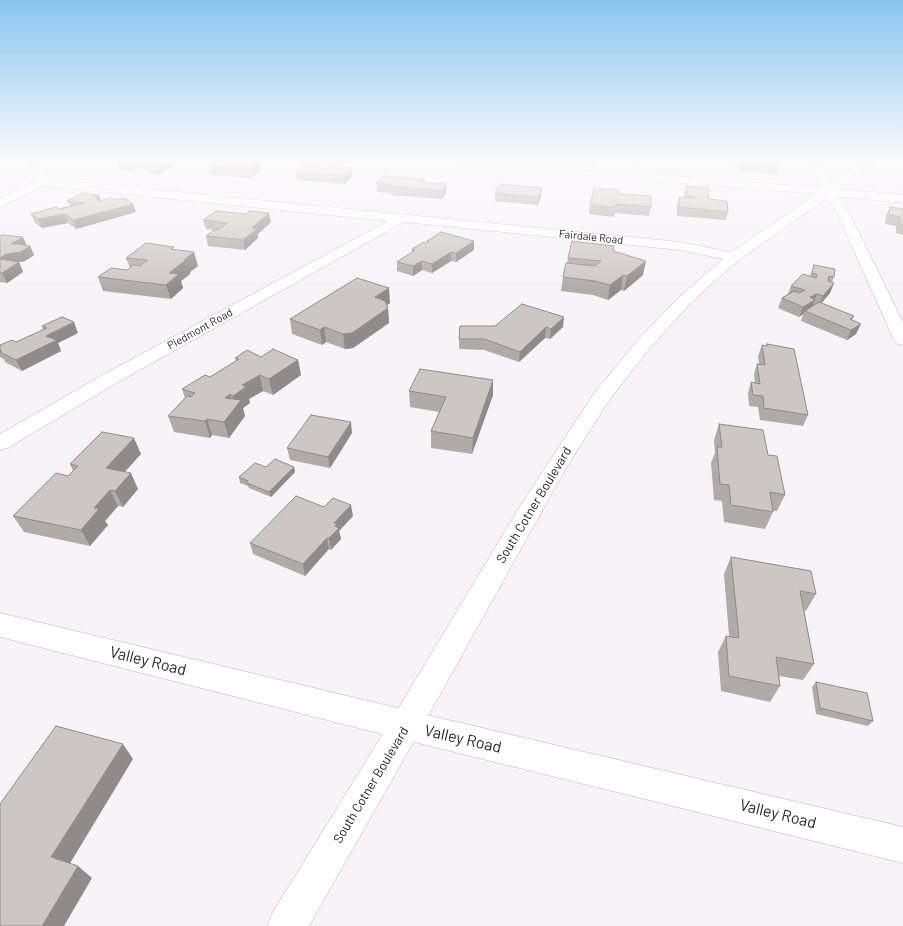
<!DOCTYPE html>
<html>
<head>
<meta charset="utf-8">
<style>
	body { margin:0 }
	canvas { display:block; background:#f7f3f7 }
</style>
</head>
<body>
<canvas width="903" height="926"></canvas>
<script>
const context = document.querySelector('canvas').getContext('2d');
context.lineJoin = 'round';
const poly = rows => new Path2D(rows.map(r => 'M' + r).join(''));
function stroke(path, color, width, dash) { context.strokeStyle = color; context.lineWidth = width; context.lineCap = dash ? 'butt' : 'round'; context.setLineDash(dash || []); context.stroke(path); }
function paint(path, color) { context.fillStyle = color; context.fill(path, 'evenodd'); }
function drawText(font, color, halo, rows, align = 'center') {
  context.font = font + ' Barlow,sans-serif'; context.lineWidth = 3; context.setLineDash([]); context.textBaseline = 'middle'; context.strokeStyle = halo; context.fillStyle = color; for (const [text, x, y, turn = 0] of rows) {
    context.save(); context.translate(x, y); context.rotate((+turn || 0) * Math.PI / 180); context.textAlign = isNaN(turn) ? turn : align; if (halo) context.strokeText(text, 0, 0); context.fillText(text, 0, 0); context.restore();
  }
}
const minor = poly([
	[29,161,39,161,47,179,680,242,734,253,739,254,741,257,739,260,734,261,680,250,404,222,120,381,8,448,0,450,0,434,106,373,388,221,44,186,0,207,0,198,36,181,29,161],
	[587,161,597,161,592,174,588,175,584,174,582,172,587,161],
	[406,710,903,827,903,863,406,740,395,736,390,725,395,714,406,710]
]);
const tertiary = poly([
	[829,188,903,195,903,203,825,195,823,192,825,189,829,188],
	[0,613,406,710,417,714,422,725,417,736,406,740,0,637,0,613]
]);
const secondary = poly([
	[452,161,498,161,821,188,810,161,821,161,831,184,865,161,877,161,835,192,850,215,903,322,903,345,897,344,894,340,838,215,827,198,739,260,709,286,689,305,649,349,610,399,566,468,417,736,309,926,267,926,273,912,395,714,522,503,595,392,637,341,677,299,729,254,816,194,457,164,452,161]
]);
const wall = poly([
	[118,161,176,161,177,163,160,174,147,173,146,169,136,168,131,171,119,170,117,162],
	[623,161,645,161,645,163,623,162],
	[732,161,778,161,779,166,777,174,740,171,739,167,731,166,731,164],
	[315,164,343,164,343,168,352,176,345,184,297,180,296,172],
	[209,167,261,171,251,178,211,175],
	[376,183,425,183,446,193,442,199,391,195,391,193,377,192],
	[686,186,709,199,728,212,726,220,677,216,677,205,679,197,684,197],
	[495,193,541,196,538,205,495,201],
	[618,194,651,207,649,216,615,213,614,217,589,214,590,205],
	[101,200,115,200,133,204,136,212,76,229,68,223,42,228,35,223,31,214,59,209,70,206,67,201],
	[890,207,903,209,903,235,896,233,896,226,885,224,886,215],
	[203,220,271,222,258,234,258,238,245,250,208,246,206,236,214,230,206,229],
	[0,236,30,246,34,255,25,261,19,262,23,272,7,283,0,282],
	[427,241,474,250,456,262,451,261,432,273,422,270,413,276,397,271,397,262,412,252,412,249,427,243],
	[175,250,198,266,190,272,190,274,181,281,183,288,171,299,103,291,98,277,127,270,130,268,126,258],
	[613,251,643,275,624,291,621,290,608,300,593,295,561,291,563,277,567,263,568,258],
	[814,265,834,277,832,282,834,283,830,293,821,303,854,316,852,320,856,334,847,340,801,321,803,314,799,317,778,308,782,298,788,294,791,286,810,276],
	[390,303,387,305,388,308,389,323,353,348,345,349,326,342,322,345,292,334,290,319],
	[42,326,78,333,58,343,61,351,22,371,5,362,4,359,1,358,0,356,0,345,16,342,43,330],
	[495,326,563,327,550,339,545,338,519,362,484,350,459,349,459,339],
	[767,344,808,415,803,426,760,420,758,407,749,406,748,393,751,382,755,383,754,374,757,364,759,364,758,356,762,345,766,346],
	[261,357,298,360,301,375,273,395,263,391,249,399,250,403,243,408,245,416,229,438,212,435,210,438,174,432,168,416,185,398,182,389,210,377,236,361,235,358],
	[493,380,493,395,472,454,431,448,431,431,439,412,410,407,409,391],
	[719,424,768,455,785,495,777,511,773,511,773,512,765,529,724,522,722,501,714,500,711,463,715,453,714,440],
	[352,433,330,468,290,460,287,448],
	[141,454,125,472,138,489,123,507,118,506,105,521,108,525,90,546,24,532,13,516,68,476,73,471,70,464],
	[266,467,294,467,295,472,271,497,249,488,248,486,240,483,239,477],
	[324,507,353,516,339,531,341,539,331,550,329,549,305,576,253,554,250,543],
	[731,557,816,594,806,611,804,610,814,664,803,680,779,676,780,686,770,702,721,691,718,652,726,636,729,636,724,574],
	[816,682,873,721,868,726,816,714,812,687]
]);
const shadedWall = poly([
	[132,161,134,161,136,168,131,171,129,163],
	[165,161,176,161,177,163,160,174,157,166],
	[260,163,261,171,251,178,250,170],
	[352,168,352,176,345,184,344,175],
	[446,184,446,193,442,199,442,191],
	[542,188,541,196,538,205,538,197],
	[99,195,102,203,94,197],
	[133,204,136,212,76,229,73,220],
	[269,213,271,222,258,234,258,238,245,250,243,240,252,228],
	[65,214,68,223,42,228,38,219],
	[23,237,27,246,30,246,34,255,25,261,10,264,0,261,0,258,11,244],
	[474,241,474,250,456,262,456,253],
	[194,252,198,266,190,272,190,274,181,281,183,288,171,299,166,285,169,273],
	[451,252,451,261,432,273,432,264],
	[422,261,422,270,413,276,413,266],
	[646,261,643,275,624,291,627,276],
	[19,262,23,272,7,283,2,273],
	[623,275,621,290,608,300,610,285],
	[834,283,830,293,819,306,823,296],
	[389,288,390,303,376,312,375,297],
	[817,294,811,310,805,311,803,314,799,317,803,307,810,297],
	[388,308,389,323,353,348,345,349,343,334],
	[564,317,563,327,550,339,551,329],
	[74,322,78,333,58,343,61,351,22,371,16,360,46,336],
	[861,324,856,334,847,340,851,330],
	[324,327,326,342,322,345,320,330],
	[546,327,545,338,519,362,520,352],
	[298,360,301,375,273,395,269,379],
	[260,375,263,391,249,399,250,403,243,408,245,416,229,438,224,422,225,398,230,394,234,409,236,407,233,396,242,385],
	[493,380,493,395,472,454,473,438],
	[207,419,212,435,210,438,205,421],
	[351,422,352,433,330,468,328,457],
	[134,438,141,454,113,484,106,468],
	[294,467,295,472,271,497,269,492],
	[131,473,138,489,123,507,115,491],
	[110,490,118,506,105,521,108,525,90,546,81,530,94,508],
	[351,505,353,516,339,531,341,539,331,550,329,538,334,523],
	[327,538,329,549,305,576,303,564],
	[123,744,133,759,66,870,51,857],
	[78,866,92,878,64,926,42,926]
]);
const building = poly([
	[118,161,132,161,129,163,117,162,118,161],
	[141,161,165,161,157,166,144,165,149,162,141,161],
	[217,161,246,161,260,163,250,170,209,167,217,161],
	[742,161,778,161,779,166,742,163,742,161],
	[318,162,343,164,339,167,352,168,344,175,296,172,307,163,315,164,318,162],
	[384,176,425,179,423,182,446,184,442,191,390,186,392,185,376,183,384,176],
	[500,184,542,188,538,197,495,193,500,184],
	[686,186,708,188,709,199,727,201,728,212,679,207,679,197,695,198,695,197,687,196,686,186],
	[594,188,618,190,618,194,651,196,651,207,616,204,615,208,590,205,594,188],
	[82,193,99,195,94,197,99,201,112,198,115,200,124,198,133,204,73,220,65,214,38,219,31,214,56,207,59,209,84,203,67,201,82,193],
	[890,207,903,209,903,225,900,224,900,217,889,215,890,207],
	[216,211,246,214,249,211,269,213,252,228,257,229,243,240,206,236,214,230,218,230,227,223,203,220,216,211],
	[441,232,474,241,456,253,451,252,432,264,422,261,413,266,397,262,415,250,412,249,424,242,427,243,429,241,427,241,441,232],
	[3,235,23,237,11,244,19,244,30,246,21,252,6,254,0,258,0,236,3,235],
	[572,241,614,246,613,251,646,261,627,276,623,275,610,285,595,281,563,277,566,263,595,266,601,261,568,258,572,241],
	[146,243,174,247,171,249,194,252,184,260,186,260,169,273,179,274,166,285,98,277,111,268,127,270,133,265,140,266,148,260,126,258,146,243],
	[0,259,19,262,2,273,0,273,0,259],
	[814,265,835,269,834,277,829,276,828,281,834,283,823,296,817,294,810,297,815,300,803,307,782,298,794,291,799,293,805,290,791,286,803,274,816,278,817,274,812,273,814,265],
	[357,278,389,288,375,297,385,301,388,308,352,333,343,334,324,327,320,330,290,319,357,278],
	[819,302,854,316,850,319,861,324,851,330,805,311,819,302],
	[522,304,564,317,551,329,546,327,520,352,484,339,459,339,460,326,495,326,522,304],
	[62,317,74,322,46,336,57,340,16,360,0,352,2,351,0,350,0,345,12,340,16,342,47,328,42,326,62,317],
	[767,344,794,349,808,415,764,408,763,396,753,395,751,382,760,384,757,364,765,365,762,345,767,346,767,344],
	[273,349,298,360,269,379,260,375,242,385,246,387,233,396,230,394,225,398,241,400,224,422,207,419,205,421,168,416,187,396,191,397,195,393,182,389,205,375,210,377,239,359,235,358,247,350,261,357,273,349],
	[420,369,493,380,473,438,431,431,446,397,409,391,420,369],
	[311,415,351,422,328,457,287,448,311,415],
	[719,424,763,430,768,455,777,456,785,495,770,492,773,512,731,505,729,485,720,484,717,447,722,447,719,424],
	[102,432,134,438,106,468,131,473,115,491,110,490,94,508,99,509,81,530,13,516,56,473,68,476,78,466,70,464,102,432],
	[275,459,294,467,269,492,247,483,248,481,239,477,255,463,266,467,275,459],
	[296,496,324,507,333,498,351,505,334,523,337,524,335,526,339,528,329,538,327,538,303,564,250,543,296,496],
	[731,557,811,571,816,594,800,591,814,664,776,657,780,686,729,676,726,636,739,638,731,557],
	[816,682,867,693,873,721,820,708,816,682],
	[56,726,123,744,51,857,78,866,42,926,0,926,0,804,56,726]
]);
const farStreetnames = [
	["Fairdale Road",591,237,6],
	["Piedmont Road",200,329,-29]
];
const streetNames = [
	["South Cotner Boulevard",534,505,-59],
	["South Cotner Boulevard",371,785,-59]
];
const nearStreetnames = [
	["Valley Road",148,661,14],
	["Valley Road",463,739,13],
	["Valley Road",778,814,14]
];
stroke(minor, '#b8b4b8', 1);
stroke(tertiary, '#b8b4b8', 1);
stroke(secondary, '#b8b4b8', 1);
paint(minor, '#fff');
paint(tertiary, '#fff');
paint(secondary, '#fff');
paint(wall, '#b0aaa9');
paint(shadedWall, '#908b8a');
paint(building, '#cdc6c5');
stroke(building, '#908b8a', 1);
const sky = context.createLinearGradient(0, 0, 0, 291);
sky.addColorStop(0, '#88c4f0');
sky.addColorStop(0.55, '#fbfafb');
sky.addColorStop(1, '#fbfafb00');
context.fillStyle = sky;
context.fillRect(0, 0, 903, 291);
drawText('11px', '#262426', '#fff', farStreetnames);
drawText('13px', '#262426', '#fff', streetNames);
drawText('16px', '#262426', '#fff', nearStreetnames);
</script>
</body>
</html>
